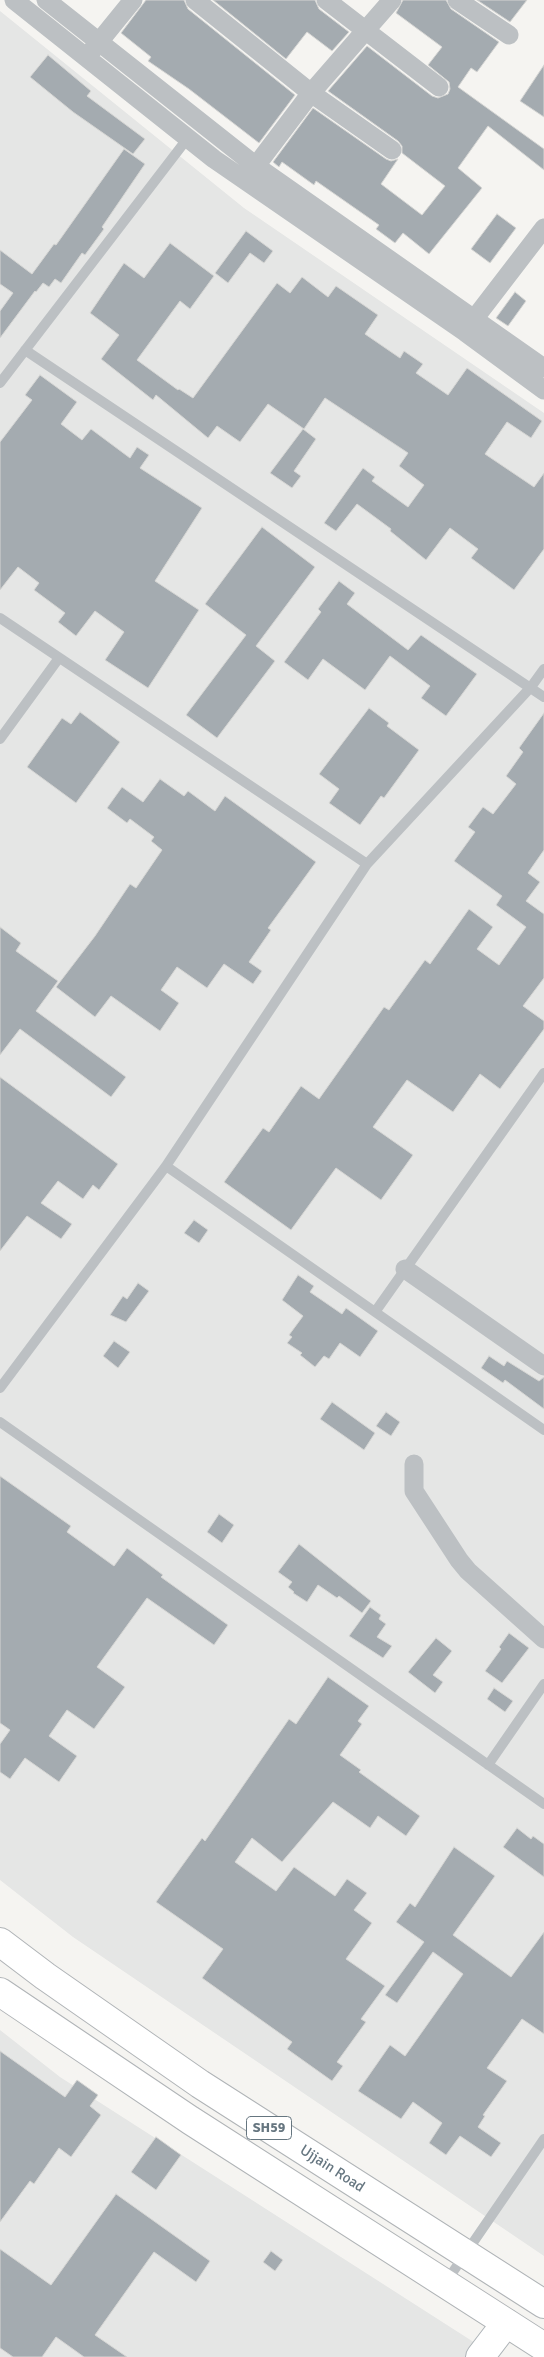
<!DOCTYPE html>
<html>
<head>
<meta charset="utf-8">
<style>
	body { margin:0 }
	canvas { display:block; background:#f5f4f1 }
</style>
</head>
<body>
<canvas width="544" height="2357"></canvas>
<script>
const context = document.querySelector('canvas').getContext('2d');
context.lineJoin = 'round';
function paint(path, color) { context.fillStyle = color; context.fill(path, 'evenodd'); }
const poly = rows => new Path2D(rows.map(r => 'M' + r).join(''));
function stroke(path, color, width, dash) { context.strokeStyle = color; context.lineWidth = width; context.lineCap = dash ? 'butt' : 'round'; context.setLineDash(dash || []); context.stroke(path); }
function drawText(font, color, halo, rows, align = 'center') {
  context.font = font + ' Signika,sans-serif'; context.lineWidth = 5; context.setLineDash([]); context.textBaseline = 'middle'; context.strokeStyle = halo; context.fillStyle = color; for (const [text, x, y, turn = 0] of rows) {
    context.save(); context.translate(x, y); context.rotate((+turn || 0) * Math.PI / 180); context.textAlign = isNaN(turn) ? turn : align; if (halo) context.strokeText(text, 0, 0); context.fillText(text, 0, 0); context.restore();
  }
}
const built = poly([
	[0,11,244,208,544,413,544,2256,73,1937,0,1880],
	[0,2030,60,2077,497,2357,0,2357]
]);
const building = poly([
	[146,0,184,0,188,9,295,95,259,143,189,89,148,61,151,57,121,33,146,0],
	[213,0,315,0,319,9,349,32,332,51,307,32,286,59,213,0],
	[403,0,446,0,451,9,499,42,477,72,471,68,458,87,544,149,544,170,488,126,458,168,482,188,429,254,403,233,395,243,376,229,379,225,316,181,314,185,282,162,279,167,273,162,313,108,386,159,391,161,398,159,381,184,422,215,445,186,402,153,402,146,398,141,328,91,367,46,432,96,438,98,448,94,450,89,449,82,428,65,442,47,396,13,403,0],
	[477,0,527,0,510,22,477,0],
	[48,55,91,91,87,96,145,139,133,154,73,112,30,77,48,55],
	[544,65,544,117,520,101,544,65],
	[124,149,145,164,102,227,104,229,85,255,82,253,61,283,55,279,49,287,43,283,36,292,35,291,0,338,0,311,13,293,0,284,0,250,32,274,54,244,56,245,124,149],
	[497,214,516,228,490,263,471,249,497,214],
	[246,231,273,251,264,263,250,253,228,283,215,273,246,231],
	[170,243,214,276,190,309,180,301,137,360,178,390,179,389,193,398,277,283,290,293,302,277,328,297,336,286,378,315,365,334,400,358,404,351,423,364,416,373,448,395,467,368,542,421,531,438,507,422,485,454,534,487,544,473,544,549,514,590,471,558,478,549,450,528,426,560,390,531,391,529,357,504,336,531,324,523,363,468,375,477,372,481,408,507,424,485,399,466,408,453,325,398,304,429,268,404,240,442,217,426,208,438,156,395,153,400,101,359,119,335,90,313,124,263,144,278,170,243],
	[515,292,526,301,508,326,496,318,515,292],
	[40,375,77,402,61,424,82,440,91,429,130,458,137,447,149,455,140,468,202,508,155,581,199,610,148,688,105,660,124,632,95,611,76,636,58,622,65,613,34,590,39,583,18,567,0,590,0,442,32,400,25,395,40,375],
	[303,429,316,439,294,471,301,476,292,488,270,473,303,429],
	[262,527,315,567,256,646,275,661,217,738,186,715,246,635,205,604,262,527],
	[339,581,355,593,347,604,408,650,421,635,477,674,446,716,421,698,430,686,390,656,365,690,323,659,308,680,284,662,321,612,318,609,339,581],
	[369,708,389,723,387,726,419,750,384,798,381,796,360,825,329,803,339,789,319,774,369,708],
	[80,712,120,742,76,803,27,767,62,718,71,724,80,712],
	[544,713,544,850,528,873,540,882,526,901,544,914,544,978,523,1006,544,1021,544,1029,500,1089,480,1074,453,1112,407,1080,373,1127,413,1155,381,1200,336,1168,291,1230,224,1182,263,1128,269,1132,301,1086,319,1099,384,1007,389,1010,425,960,430,964,469,909,493,927,477,949,499,965,526,927,496,905,502,896,454,861,475,832,468,827,483,807,493,814,516,784,506,776,523,752,519,748,544,713],
	[160,779,184,796,188,791,215,811,225,796,316,862,268,928,271,930,249,962,262,971,253,984,224,964,207,988,177,967,161,990,179,1003,160,1031,111,996,95,1017,56,987,95,936,130,884,136,888,162,850,151,841,154,837,130,819,127,823,107,808,122,787,143,802,160,779],
	[0,927,21,943,16,951,58,981,36,1011,126,1077,111,1097,20,1029,0,1055,0,927],
	[0,1077,118,1164,99,1190,93,1185,83,1199,58,1181,41,1203,72,1224,61,1239,27,1216,0,1251,0,1077],
	[194,1220,208,1230,199,1243,184,1233,194,1220],
	[298,1275,314,1286,310,1292,342,1314,346,1308,378,1331,360,1357,340,1343,329,1359,324,1356,315,1367,300,1355,302,1353,287,1343,292,1337,289,1335,303,1316,282,1300,298,1275],
	[138,1283,149,1291,126,1322,110,1315,123,1296,127,1299,138,1283],
	[114,1341,130,1352,118,1368,103,1356,114,1341],
	[489,1356,504,1366,507,1361,539,1381,544,1377,544,1409,505,1380,503,1383,481,1368,489,1356],
	[332,1402,375,1433,364,1450,320,1419,332,1402],
	[386,1412,400,1422,391,1436,376,1426,386,1412],
	[0,1476,71,1526,67,1532,114,1566,127,1548,163,1575,161,1577,228,1625,214,1645,147,1598,97,1667,125,1687,94,1729,67,1710,49,1736,77,1756,59,1782,25,1758,10,1779,0,1772,0,1744,10,1730,0,1723,0,1476],
	[219,1514,234,1525,222,1543,207,1532,219,1514],
	[299,1544,371,1601,362,1613,339,1596,337,1598,318,1585,307,1602,293,1593,294,1592,288,1587,292,1582,278,1572,299,1544],
	[370,1607,381,1615,379,1619,386,1624,377,1637,392,1646,383,1658,349,1636,370,1607],
	[509,1633,529,1648,502,1683,485,1671,501,1649,499,1647,509,1633],
	[436,1638,452,1651,433,1675,443,1682,435,1693,408,1672,436,1638],
	[328,1677,369,1706,358,1721,362,1724,340,1755,361,1770,359,1772,420,1816,406,1836,378,1816,370,1828,333,1802,282,1862,252,1838,235,1862,276,1891,294,1867,335,1896,347,1879,367,1893,354,1910,372,1923,346,1959,385,1986,361,2019,366,2022,337,2062,343,2066,332,2081,287,2049,292,2042,202,1978,223,1949,156,1902,202,1838,205,1841,289,1719,296,1724,328,1677],
	[494,1688,513,1701,505,1712,487,1699,494,1688],
	[517,1828,531,1839,533,1836,544,1844,544,1877,503,1847,517,1828],
	[454,1847,495,1876,453,1935,511,1977,544,1932,544,2034,522,2019,487,2068,507,2081,483,2115,485,2116,478,2127,501,2143,491,2157,460,2136,446,2155,429,2143,442,2123,413,2102,401,2119,358,2091,390,2045,405,2056,463,1974,433,1952,397,2003,385,1995,424,1942,396,1922,410,1903,415,1907,454,1847],
	[0,2051,65,2097,77,2080,98,2095,90,2106,101,2115,71,2157,59,2148,34,2184,30,2181,0,2222,0,2051],
	[156,2137,181,2155,156,2190,131,2172,156,2137],
	[116,2194,210,2261,196,2282,154,2252,95,2335,127,2357,84,2357,56,2337,42,2357,13,2357,0,2348,0,2249,51,2285,116,2194],
	[271,2251,283,2260,275,2271,263,2262,271,2251]
]);
const lane = poly([
	[25,350,544,697],
	[0,383,187,139],
	[0,618,367,864],
	[0,739,59,658],
	[166,1166,544,1430],
	[375,1312,544,1073],
	[0,1388,166,1166,367,864,531,687,544,669],
	[0,1422,544,1804],
	[488,1765,544,1684],
	[446,2282,544,2139]
]);
const street = poly([
	[14,0,214,159,465,332,544,390],
	[46,0,256,166,544,368],
	[195,0,311,93,392,150],
	[326,0,439,87],
	[457,0,509,35],
	[90,53,133,0],
	[249,175,311,93,392,0],
	[468,327,544,228],
	[405,1269,544,1366],
	[414,1464,414,1491,459,1560,468,1571,544,1639]
]);
const secondary = poly([
	[480,2357,506,2323]
]);
const primary = poly([
	[0,1942,45,1976,200,2084,544,2304],
	[0,1992,190,2120,544,2347]
]);
const shields = [
	[269,2128,45]
];
const shieldNames = [
	["SH59",269,2128]
];
const streetNames = [
	["Ujjain Road",332,2169,33]
];
paint(built, '#e5e6e5');
paint(building, '#a4abb0');
stroke(building, '#d6d6d4', 1);
stroke(secondary, '#aeb4b8', 30);
stroke(primary, '#b0b4b7', 30);
stroke(lane, '#bcc0c3', 10);
stroke(street, '#bcc0c3', 19);
stroke(secondary, '#fff', 28);
stroke(primary, '#fff', 28);
for (const [x, y, w] of shields) { const box = new Path2D(); box.roundRect(x - w / 2, y - 11.5, w, 23, 4); context.fillStyle = '#fff'; context.fill(box); stroke(box, '#667680', 1); }
drawText('bold 14px', '#667680', null, shieldNames);
drawText('15px', '#667680', '#fff', streetNames);
</script>
</body>
</html>
